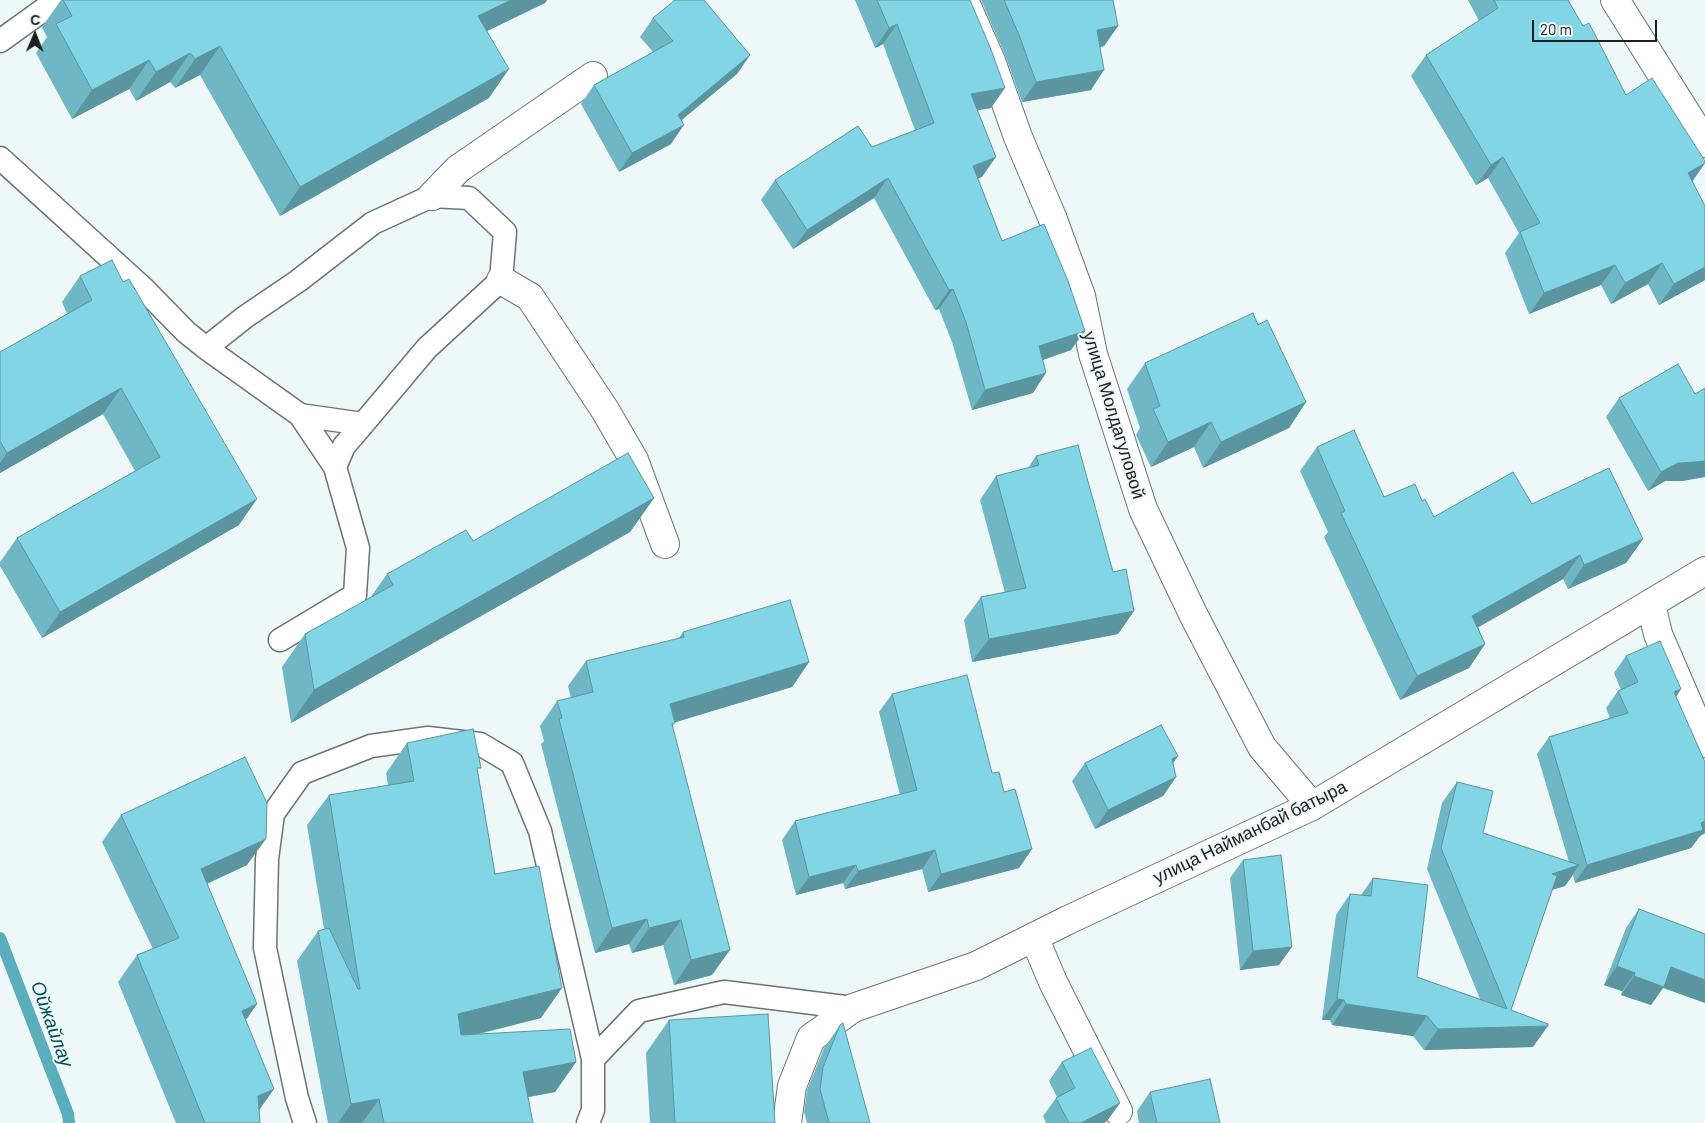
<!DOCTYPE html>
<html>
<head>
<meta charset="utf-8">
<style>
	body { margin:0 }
	#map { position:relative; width:1705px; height:1123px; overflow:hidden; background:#eff8f9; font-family:Barlow,sans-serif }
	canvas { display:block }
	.north { position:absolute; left:10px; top:10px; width:50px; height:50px; -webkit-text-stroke:4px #eff8f9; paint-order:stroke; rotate:1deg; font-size:14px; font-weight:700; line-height:20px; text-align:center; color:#1d2021 }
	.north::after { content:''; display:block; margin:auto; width:18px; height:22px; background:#1d2021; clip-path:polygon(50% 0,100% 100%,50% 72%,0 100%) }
	.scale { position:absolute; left:1532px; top:20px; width:125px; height:22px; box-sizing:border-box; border:2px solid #1d2021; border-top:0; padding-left:6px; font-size:15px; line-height:18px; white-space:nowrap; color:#1d2021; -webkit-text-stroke:4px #eff8f9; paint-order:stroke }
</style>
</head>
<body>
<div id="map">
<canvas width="1705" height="1123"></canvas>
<div class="north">С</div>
<div class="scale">20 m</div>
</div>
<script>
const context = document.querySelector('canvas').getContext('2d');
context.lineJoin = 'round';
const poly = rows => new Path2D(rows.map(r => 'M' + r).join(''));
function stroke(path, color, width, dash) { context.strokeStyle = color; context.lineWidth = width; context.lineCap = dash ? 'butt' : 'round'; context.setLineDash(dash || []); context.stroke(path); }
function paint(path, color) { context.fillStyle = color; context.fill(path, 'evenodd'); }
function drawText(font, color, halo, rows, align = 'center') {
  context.font = font + ' Barlow,sans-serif'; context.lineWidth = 4; context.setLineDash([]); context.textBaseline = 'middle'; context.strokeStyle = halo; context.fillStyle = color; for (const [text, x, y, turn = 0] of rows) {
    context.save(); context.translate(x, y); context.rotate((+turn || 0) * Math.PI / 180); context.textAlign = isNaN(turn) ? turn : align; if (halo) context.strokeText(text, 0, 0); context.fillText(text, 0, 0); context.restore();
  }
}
const stream = poly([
	[0,938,68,1114,69,1123]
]);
const lane = poly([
	[0,41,57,0],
	[0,158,144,289,186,332,206,348,300,415,363,424,427,348,501,280,505,232,469,198,432,196,373,223,298,281,245,317,206,348],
	[335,467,344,446,363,424],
	[280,640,355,595,358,548,335,467,300,415],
	[593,1059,639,1011,724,992,853,1008],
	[305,1123,297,1098,265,948,267,859,273,814,302,773,371,746,428,738,480,744,512,763,540,831,593,1059,593,1110,588,1123]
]);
const street = poly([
	[964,0,991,61,1018,137,1052,217,1081,296,1093,354,1143,509,1194,616,1262,747,1312,806],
	[1615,0,1705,143],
	[432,196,458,169,593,76],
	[501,280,530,297,605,410,634,460,665,544],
	[1651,604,1658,634,1705,743],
	[1034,937,1053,982,1118,1111]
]);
const secondary = poly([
	[787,1123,792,1086,811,1038,853,1008,976,966,1068,920,1312,806,1705,571]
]);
const wall = poly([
	[61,0,547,0,545,3,487,31,489,98,280,216,200,75,175,88,170,82,136,101,129,89,72,119,36,53,47,37,42,27],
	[855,0,970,0,991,108,977,110,982,177,978,178,1002,241,1071,350,1043,360,1033,393,972,410,952,342,939,309,935,310,874,198,793,249,761,200,775,180,872,147,915,130,883,44,875,48],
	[981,0,1113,0,1118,26,1104,46,1100,47,1091,90,1022,102,1005,55],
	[1468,0,1568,0,1583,26,1626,95,1705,161,1705,163,1692,182,1705,280,1659,305,1648,284,1611,304,1601,285,1529,314,1505,253,1519,233,1488,178,1476,185,1411,76,1426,55,1479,21],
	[653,18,750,55,737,74,681,120,671,144,619,172,581,104,594,85,653,52,640,37],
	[80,276,239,525,42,638,0,566,0,562,17,538,135,471,103,414,0,473,0,352,67,314,62,302],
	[1258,325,1306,402,1289,428,1203,468,1194,447,1151,467,1136,435,1140,428,1127,389,1145,363],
	[1619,398,1683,481,1665,481,1648,491,1606,417],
	[1317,447,1384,497,1422,501,1434,517,1532,504,1643,539,1626,563,1568,589,1563,579,1478,627,1485,644,1469,668,1400,700,1324,537,1328,532,1300,471],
	[1036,456,1113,572,1134,611,1118,634,972,662,964,620,981,597,1005,593,980,500,996,476,1028,468],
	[654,498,630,532,291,723,282,667,305,634,370,598,387,574,473,541],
	[683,632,809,662,792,687,675,722,673,726,712,975,674,985,663,945,632,953,629,944,595,953,541,744,544,741,540,726,557,701,571,698,568,686,586,661,678,639],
	[1626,656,1681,689,1676,697,1705,762,1705,833,1700,836,1691,848,1575,883,1573,875,1565,886,1552,890,1511,1010,1533,1047,1424,1050,1413,1036,1332,1025,1330,1020,1322,1020,1336,915,1350,894,1361,895,1373,878,1417,977,1480,999,1427,869,1442,803,1457,782,1483,833,1569,862,1537,754,1549,737,1610,718,1606,708,1618,691,1621,690,1614,673],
	[892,694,992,773,1004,792,1032,849,1019,868,928,892,922,869,845,889,843,883,796,895,782,840,795,821,900,795,879,712],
	[407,743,478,772,495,874,541,1018,475,1035,576,1062,555,1092,528,1097,533,1123,328,1123,297,961,318,931,324,929,307,825,329,795,388,785,386,773],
	[1178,756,1173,763,1176,777,1163,796,1095,829,1072,781,1085,763],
	[121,815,247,865,207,884,257,1004,246,1020,259,1111,260,1123,176,1123,118,982,137,955,153,949,102,842],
	[1243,860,1279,965,1240,970,1230,878],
	[1639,909,1663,988,1651,1005,1621,995,1622,991,1604,985,1626,928],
	[669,1020,775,1123,650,1123,646,1053],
	[840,1025,870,1123,807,1123,804,1112,807,1090,824,1048],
	[1062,1062,1120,1103,1107,1121,1104,1123,1046,1123,1043,1116,1056,1098,1057,1097,1049,1081],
	[1150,1092,1220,1123,1139,1123,1137,1111]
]);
const shadedWall = poly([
	[511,0,547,0,545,3,458,45,478,16],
	[897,24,883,44,875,48,889,28],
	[1118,26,1104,46,1084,50,1097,30],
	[220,46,200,75,175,88,195,59],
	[190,53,170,82,136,101,156,72],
	[750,55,737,74,665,134,678,115],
	[149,60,129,89,72,119,92,90],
	[509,69,489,98,280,216,300,187],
	[1104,70,1091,90,1022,102,1036,82],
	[1005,88,991,108,957,114,971,94],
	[684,125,671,144,619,172,632,153],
	[996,157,982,177,959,185,973,166],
	[1503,157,1488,178,1476,185,1491,165],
	[1705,163,1691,183,1688,173],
	[888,178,874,198,793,249,807,230],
	[1662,263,1648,284,1611,304,1625,283],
	[1615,265,1601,285,1529,314,1544,293],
	[1705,267,1705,280,1659,305,1674,284],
	[953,289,939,309,935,310,949,290],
	[1085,331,1071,350,1025,366,1039,346],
	[1046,373,1033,393,972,410,985,390],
	[121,388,103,414,0,473,0,463,7,453],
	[1306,402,1289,428,1203,468,1221,442],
	[1211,422,1194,447,1151,467,1168,442],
	[1705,461,1705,477,1683,481,1665,481,1648,491,1661,472,1678,463],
	[654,498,630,532,291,723,314,690],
	[257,499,239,525,42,638,60,612],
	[1643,539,1626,563,1568,589,1584,565],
	[1580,555,1563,579,1456,640,1472,616],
	[1134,611,1118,634,972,662,989,639],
	[1485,644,1469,668,1400,700,1417,676],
	[809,662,792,687,653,729,670,704],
	[1681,689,1669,707,1674,692],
	[1178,756,1165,775,1172,759],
	[1176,777,1163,796,1095,829,1108,810],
	[1705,821,1705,833,1700,836,1691,848,1575,883,1587,865],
	[266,839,247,865,182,895,201,869],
	[1032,849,1019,868,928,892,941,874],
	[935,850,922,869,845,889,858,871],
	[856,865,843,883,796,895,809,877],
	[1579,865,1565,886,1537,894,1552,874],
	[647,919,629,944,595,953,612,928],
	[681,920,663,945,632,953,649,928],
	[1292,947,1279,965,1240,970,1253,951],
	[730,950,712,975,674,985,691,960],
	[1617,966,1635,973,1622,991,1604,985],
	[1671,967,1705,980,1705,1003,1663,988,1651,1005,1621,995,1634,976],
	[562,988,541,1018,437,1044,458,1014],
	[1337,999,1344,1000,1330,1020,1322,1020],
	[257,1004,238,1031,242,1011],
	[1346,1004,1427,1016,1413,1036,1332,1025],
	[1548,1026,1533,1047,1424,1050,1438,1029],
	[576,1062,555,1092,502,1102,523,1072],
	[274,1089,255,1116,258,1096],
	[379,1099,362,1123,338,1123,351,1104],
	[1120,1103,1107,1121,1104,1123,1081,1123]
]);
const building = poly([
	[63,0,511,0,478,16,509,69,300,187,220,46,195,59,190,53,156,72,149,60,92,90,56,24,72,16,63,0],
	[675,0,704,0,750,55,678,115,684,125,632,153,594,85,673,41,653,18,675,0],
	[877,0,970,0,990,47,1005,88,971,94,996,157,973,166,1002,241,1044,224,1068,281,1085,331,1039,346,1046,373,985,390,966,322,953,289,949,290,888,178,807,230,775,180,858,126,872,147,934,123,897,24,889,28,877,0],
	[1004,0,1113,0,1118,26,1097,30,1104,70,1036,82,1019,35,1004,0],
	[1494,0,1568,0,1583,26,1589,23,1626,95,1652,78,1705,161,1705,163,1688,173,1705,206,1705,267,1674,284,1662,263,1625,283,1615,265,1544,293,1520,232,1540,223,1503,157,1491,165,1426,55,1498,8,1494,0],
	[112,260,123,282,129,279,257,499,60,612,17,538,160,457,121,388,7,453,0,441,0,352,92,300,80,276,112,260],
	[1253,313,1258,325,1267,320,1306,402,1221,442,1211,422,1168,442,1153,409,1160,406,1145,363,1253,313],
	[1678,364,1695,394,1705,388,1705,461,1696,462,1678,463,1661,472,1619,398,1678,364],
	[1354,430,1384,497,1415,484,1422,501,1425,499,1434,517,1513,472,1532,504,1609,468,1643,539,1584,565,1580,555,1472,616,1485,644,1417,676,1341,513,1345,511,1317,447,1354,430],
	[1078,445,1113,572,1126,569,1134,611,989,639,981,597,1026,588,996,476,1039,465,1036,456,1078,445],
	[628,453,654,498,314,690,305,634,393,585,387,574,466,530,473,541,628,453],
	[790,600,809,662,670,704,675,723,672,724,730,950,691,960,681,920,649,928,647,919,612,928,559,719,562,718,557,701,593,692,586,661,684,637,683,632,790,600],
	[1660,641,1681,689,1674,692,1705,762,1705,821,1701,823,1703,830,1587,865,1549,737,1628,713,1618,691,1638,682,1626,656,1660,641],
	[967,675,992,773,999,772,1004,792,1015,789,1032,849,941,874,935,850,858,871,856,865,809,877,795,821,917,790,892,694,967,675],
	[1161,725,1178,756,1172,759,1176,777,1108,810,1085,763,1161,725],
	[473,729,481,768,477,768,495,874,539,866,562,988,458,1014,461,1035,570,1029,576,1062,523,1072,533,1123,384,1123,379,1099,351,1104,318,931,329,928,358,989,360,989,329,795,414,781,407,743,473,729],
	[245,757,267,803,266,839,201,869,257,1004,242,1011,274,1089,258,1096,260,1123,205,1123,137,955,179,938,121,815,245,757],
	[1457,782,1493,791,1483,833,1579,865,1552,874,1557,876,1511,1010,1548,1024,1548,1026,1438,1029,1427,1016,1346,1004,1344,1000,1337,999,1350,894,1371,896,1373,878,1428,885,1417,977,1507,1009,1441,848,1457,782],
	[1281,855,1292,947,1253,951,1243,860,1281,855],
	[1639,909,1705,934,1705,980,1671,967,1664,987,1634,976,1635,973,1617,966,1639,909],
	[768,1014,775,1123,675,1123,669,1020,768,1014],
	[843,1023,870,1123,829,1123,820,1089,823,1067,840,1025,843,1023],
	[1091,1048,1120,1103,1081,1123,1069,1123,1056,1098,1075,1088,1062,1062,1091,1048],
	[1210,1079,1220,1123,1157,1123,1150,1092,1210,1079]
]);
const streetNames = [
	["улица Молдагуловой",1114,415,73],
	["улица Найманбай батыра",1250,832,-26]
];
const waterNames = [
	["Ойжайлау",52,1024,70]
];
stroke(stream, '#5aadbb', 12);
stroke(lane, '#6c7375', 25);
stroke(street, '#6c7375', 30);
stroke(secondary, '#6c7375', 30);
stroke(lane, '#fff', 22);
stroke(street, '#fff', 28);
stroke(secondary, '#fff', 28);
paint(wall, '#70b7c5');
paint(shadedWall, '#5b95a0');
paint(building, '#82d5e5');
stroke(building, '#5b95a0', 1);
drawText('18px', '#1d2021', '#eff8f9', streetNames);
drawText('italic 19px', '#004f5a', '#eff8f9', waterNames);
</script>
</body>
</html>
